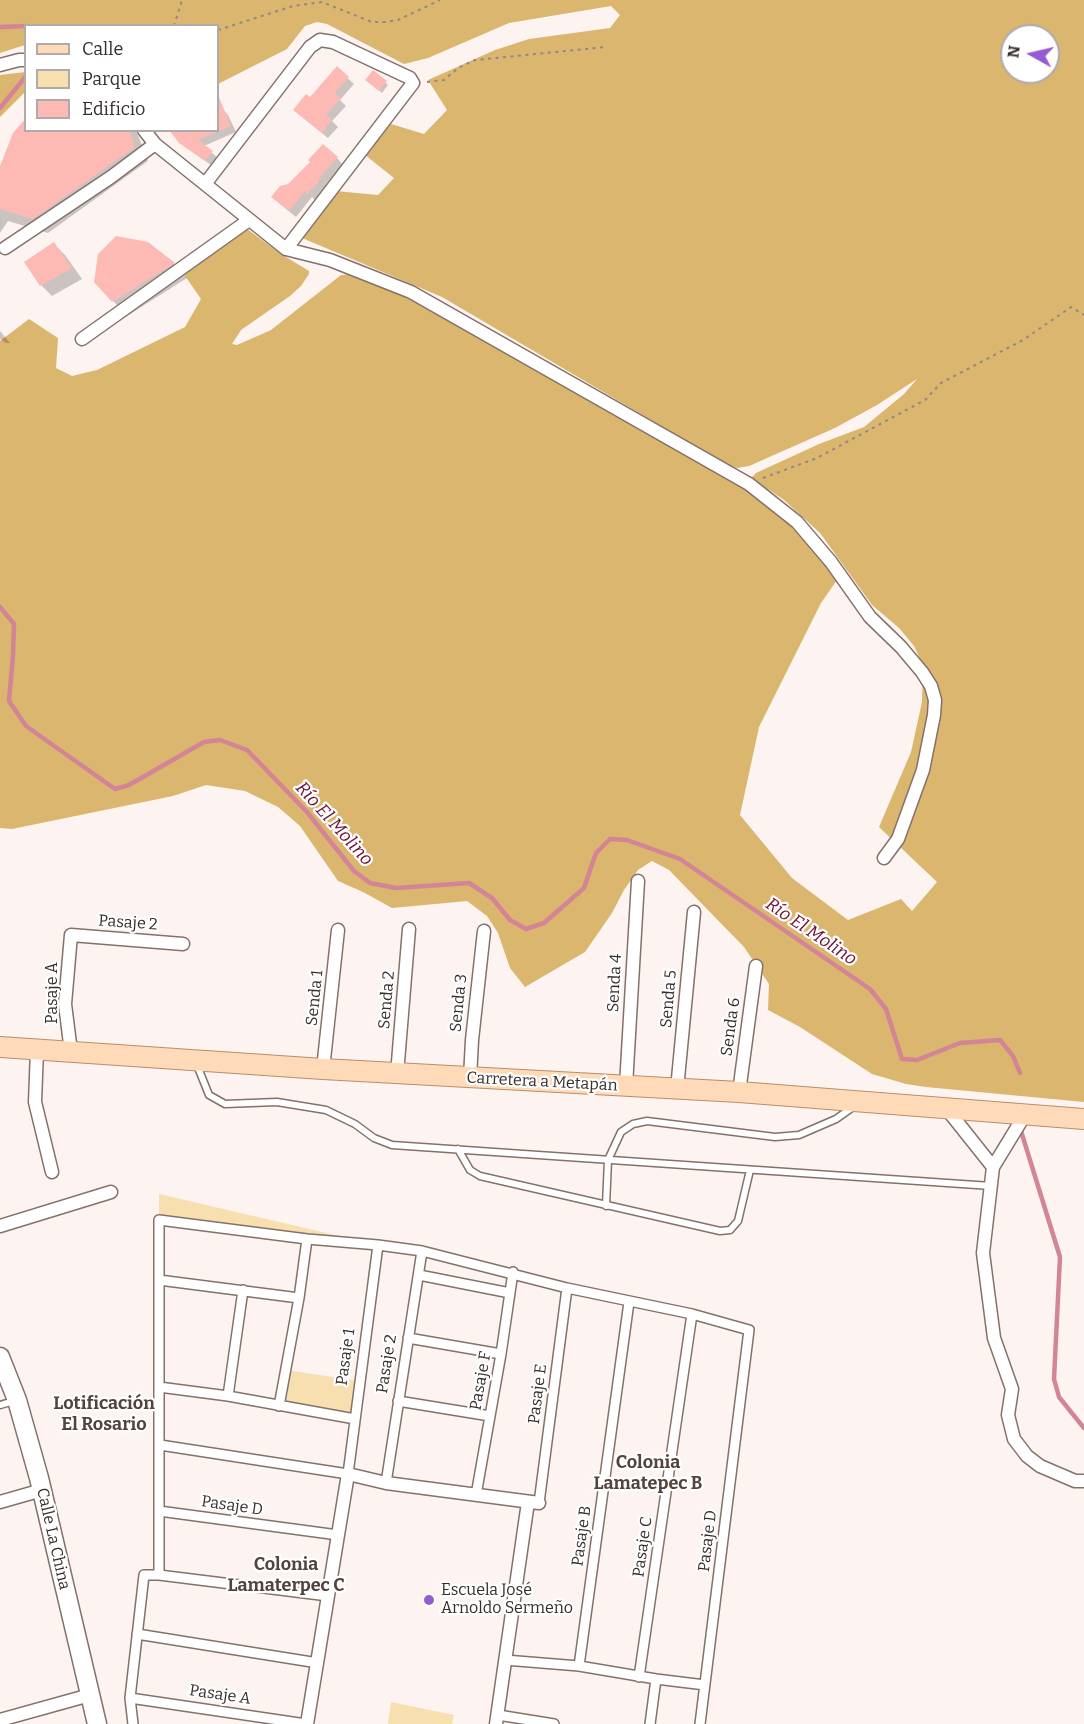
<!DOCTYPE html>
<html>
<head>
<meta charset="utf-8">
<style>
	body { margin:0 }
	#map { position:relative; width:1084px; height:1724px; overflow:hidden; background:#fdf4f1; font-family:Bitter,serif }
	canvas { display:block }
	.legend { position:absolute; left:24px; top:24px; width:195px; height:108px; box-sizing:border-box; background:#fff; border:2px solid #afabaa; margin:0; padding:8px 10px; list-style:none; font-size:18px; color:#362e2b }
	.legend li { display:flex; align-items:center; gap:12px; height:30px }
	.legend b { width:30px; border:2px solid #afabaa }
	.north { position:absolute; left:1000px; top:24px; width:60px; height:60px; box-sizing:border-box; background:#fff; border:2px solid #afabaa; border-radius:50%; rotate:278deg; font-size:16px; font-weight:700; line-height:24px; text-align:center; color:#362e2b }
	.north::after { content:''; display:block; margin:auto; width:21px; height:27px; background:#965bd3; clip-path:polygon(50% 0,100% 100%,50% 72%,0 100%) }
</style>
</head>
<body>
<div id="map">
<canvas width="1084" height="1724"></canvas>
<ul class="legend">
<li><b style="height:8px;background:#fedab9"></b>Calle</li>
<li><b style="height:16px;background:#f8dfaf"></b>Parque</li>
<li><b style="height:16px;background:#fdb9b4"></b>Edificio</li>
</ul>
<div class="north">N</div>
</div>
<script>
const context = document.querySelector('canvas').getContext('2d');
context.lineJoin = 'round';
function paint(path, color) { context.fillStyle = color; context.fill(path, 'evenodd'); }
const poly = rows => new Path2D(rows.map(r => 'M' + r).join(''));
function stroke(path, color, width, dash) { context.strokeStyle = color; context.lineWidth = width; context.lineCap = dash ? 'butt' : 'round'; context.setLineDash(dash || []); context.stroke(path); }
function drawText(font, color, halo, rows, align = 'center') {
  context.font = font + ' Bitter,serif'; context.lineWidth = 4.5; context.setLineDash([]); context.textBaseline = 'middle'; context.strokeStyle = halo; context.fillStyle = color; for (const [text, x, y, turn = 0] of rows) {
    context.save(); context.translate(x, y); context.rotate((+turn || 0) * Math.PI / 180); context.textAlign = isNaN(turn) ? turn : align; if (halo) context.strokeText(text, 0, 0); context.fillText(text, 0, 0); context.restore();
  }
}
const green = poly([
	[159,1194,378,1245,159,1220],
	[286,1370,360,1381,355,1419,279,1406],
	[391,1702,454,1715,452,1724,388,1724]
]);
const forest = poly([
	[0,0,1084,0,1084,1102,926,1087,906,1084,872,1074,800,1027,768,1010,769,984,744,947,669,870,652,861,638,870,624,890,612,913,585,952,525,987,510,968,498,933,487,916,467,901,392,908,363,892,338,881,300,826,278,807,245,791,206,785,173,796,12,829,0,828,0,341,29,319,58,338,56,368,72,376,97,370,185,327,201,299,183,273,244,229,247,229,281,254,309,271,309,274,301,286,290,296,241,330,232,344,237,345,271,330,341,275,354,274,427,305,524,364,746,485,781,515,806,540,837,580,821,603,759,727,740,815,792,878,848,920,901,899,912,911,937,882,879,827,911,752,922,702,923,665,914,646,899,628,872,605,820,533,784,500,751,478,756,473,819,444,864,427,904,394,917,379,877,405,835,428,749,466,737,468,724,463,442,297,302,238,336,191,378,195,394,178,365,155,391,124,424,134,447,110,428,80,495,50,529,39,610,28,620,15,611,6,509,23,428,58,404,64,327,24,317,22,305,26,287,49,218,84,218,26,26,26,25,45,0,53],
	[1012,36,1048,36,1048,72,1012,72],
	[25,72,25,92,0,117,0,75]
]);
const shadow = poly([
	[337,69,354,84,340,100,346,106,332,121,338,127,328,138,301,116,310,99],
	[374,72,388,85,382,93,367,80],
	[222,108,228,115,236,132,204,146,218,158,212,166,180,142,218,130,218,110],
	[26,130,136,130,148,161,48,233,8,221,0,233,0,170],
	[337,158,343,165,326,184,325,190,315,200,312,197,296,217,279,203,289,186],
	[54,244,65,255,82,279,52,296,41,285],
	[147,244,174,264,187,278,127,316,95,281],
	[0,331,10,343,6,343,0,339]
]);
const stream = poly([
	[0,27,26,26],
	[0,108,26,76],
	[0,607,14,624,13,655,9,701,26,726,115,789,129,785,204,742,220,740,247,750,307,812,354,871,370,883,396,888,469,883,492,898,510,920,526,929,544,923,584,888,596,853,610,839,627,840,680,859,870,989,886,1009,902,1059,917,1060,960,1043,1000,1040,1013,1056,1020,1073],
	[1021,1131,1060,1257,1054,1379,1059,1397,1084,1428]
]);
const building = poly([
	[337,66,349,77,335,93,341,98,326,115,332,120,322,133,293,110,306,94,310,97],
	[373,70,387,81,379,91,365,80],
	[218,95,231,126,198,140,213,151,205,161,179,143,169,130,218,130],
	[26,118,26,130,129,130,135,147,33,219,0,209,0,166,13,133],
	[323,144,338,157,320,177,318,183,307,194,305,191,289,211,271,197,280,186,288,184,310,162,308,160],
	[116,236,148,242,175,263,112,302,94,282,98,254],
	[54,242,72,268,40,286,24,262]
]);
const path = poly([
	[174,26,182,0],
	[218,30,293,6,322,2,372,22,386,22,398,20,440,0],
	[427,82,444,80,458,68,475,60,606,47],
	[763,478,817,458,925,400,941,383,1023,340,1071,307,1084,315]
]);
const service = poly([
	[197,1065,209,1095,225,1104,277,1102,326,1110,355,1124,374,1138,392,1145,991,1186],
	[458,1149,470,1170,480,1176,720,1231,730,1230,738,1221,750,1170],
	[606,1206,608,1160,621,1132,633,1124,647,1121,775,1137,799,1135,836,1119,853,1107],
	[0,1405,14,1401]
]);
const pedestrian = poly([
	[419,1275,510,1293],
	[159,1280,299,1298],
	[408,1338,501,1354],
	[159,1387,228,1396,355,1419],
	[228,1396,243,1290],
	[398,1401,490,1416],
	[279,1406,299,1298,307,1239],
	[160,1445,348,1474,378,1245],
	[386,1483,422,1251],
	[476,1495,501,1354,513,1272],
	[539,1503,567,1288],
	[159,1511,338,1535],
	[159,1575,328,1596],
	[137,1634,318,1663],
	[505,1660,579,1666,656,1679,705,1685],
	[579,1666,629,1302],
	[639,1677,692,1314],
	[130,1698,306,1724],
	[498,1715,554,1724],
	[133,1724,130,1698,144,1575,159,1575,159,1220,307,1239,378,1245,422,1251,567,1288,692,1314,749,1330,700,1724],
	[650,1724,656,1679]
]);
const minor = poly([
	[0,65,19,60,26,60],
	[144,130,155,144,286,249,330,260,411,292,749,484,797,522,831,562,870,617,901,647,922,672,931,686,935,700,934,715,923,770,898,839,884,858],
	[205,184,310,47,320,40,333,42,410,78,413,83,286,249],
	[5,248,111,177,155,144],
	[82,339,249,220],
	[37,1050,35,1102,52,1172],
	[71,1052,65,1004,71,935,183,944],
	[323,1069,338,930],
	[397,1074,409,929],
	[470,1078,472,1040,484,931],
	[626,1086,638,881],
	[677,1089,694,912],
	[739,1092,756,966],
	[946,1108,993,1167],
	[1026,1113,993,1167,983,1253,994,1338,1012,1389,1008,1415,1014,1439,1027,1456,1040,1466,1075,1481,1084,1481],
	[0,1226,111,1192],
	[0,1502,42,1490],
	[0,1720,90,1695],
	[307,1724,348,1474,386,1483,539,1503],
	[496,1724,528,1502]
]);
const secondary = poly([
	[0,1357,17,1400,39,1478,97,1724]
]);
const primary = poly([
	[0,1047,323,1069,739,1092,1084,1119]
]);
const markers = [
	[429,1600,6,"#965bd3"]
];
const streetNames = [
	["Pasaje 2",128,923,4],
	["Senda 4",615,983,-87],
	["Pasaje A",53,993,-90],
	["Senda 1",315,998,-84],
	["Senda 5",669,999,-85],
	["Senda 2",387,1000,-85],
	["Senda 3",459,1003,-84],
	["Senda 6",731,1027,-82],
	["Carretera a Metapán",542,1082,3],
	["Pasaje 1",346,1357,-82],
	["Pasaje 2",387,1364,-81],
	["Pasaje F",481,1381,-80],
	["Pasaje E",538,1394,-83],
	["Pasaje D",232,1506,8],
	["Pasaje B",582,1536,-82],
	["Calle La China",53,1539,77],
	["Pasaje D",708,1541,-83],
	["Pasaje C",643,1547,-82],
	["Pasaje A",220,1695,8]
];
const poiNames = [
	["Escuela José",441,1591],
	["Arnoldo Sermeño",441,1609]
];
const waterNames = [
	["Río El Molino",334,824,48],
	["Río El Molino",811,932,34]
];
const neighbourhoodNames = [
	["Lotificación",104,1404],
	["El Rosario",104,1425],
	["Colonia",648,1463],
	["Lamatepec B",648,1484],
	["Colonia",286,1565],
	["Lamaterpec C",286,1586]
];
paint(green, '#f8dfaf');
paint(forest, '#dab66e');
paint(shadow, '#0003');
stroke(stream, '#d38497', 4.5);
paint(building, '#fdb9b4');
stroke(service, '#847169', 9);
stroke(pedestrian, '#847169', 12);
stroke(minor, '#847169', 15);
stroke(secondary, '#847169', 21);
stroke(primary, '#b78e69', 22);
stroke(path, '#918885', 2, [3, 4.5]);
stroke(service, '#fff', 6);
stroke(pedestrian, '#fff', 9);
stroke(minor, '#fff', 12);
stroke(secondary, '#fff', 18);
stroke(primary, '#fedab9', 20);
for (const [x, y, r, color] of markers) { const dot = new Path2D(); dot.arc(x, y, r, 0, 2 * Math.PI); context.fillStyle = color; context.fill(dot); stroke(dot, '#fff', 2); }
drawText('16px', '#362e2b', '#fff', streetNames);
drawText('16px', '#362e2b', '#fff', poiNames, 'left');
drawText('italic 18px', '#6f1035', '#fff', waterNames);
drawText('bold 18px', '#54433c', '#fff', neighbourhoodNames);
</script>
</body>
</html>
